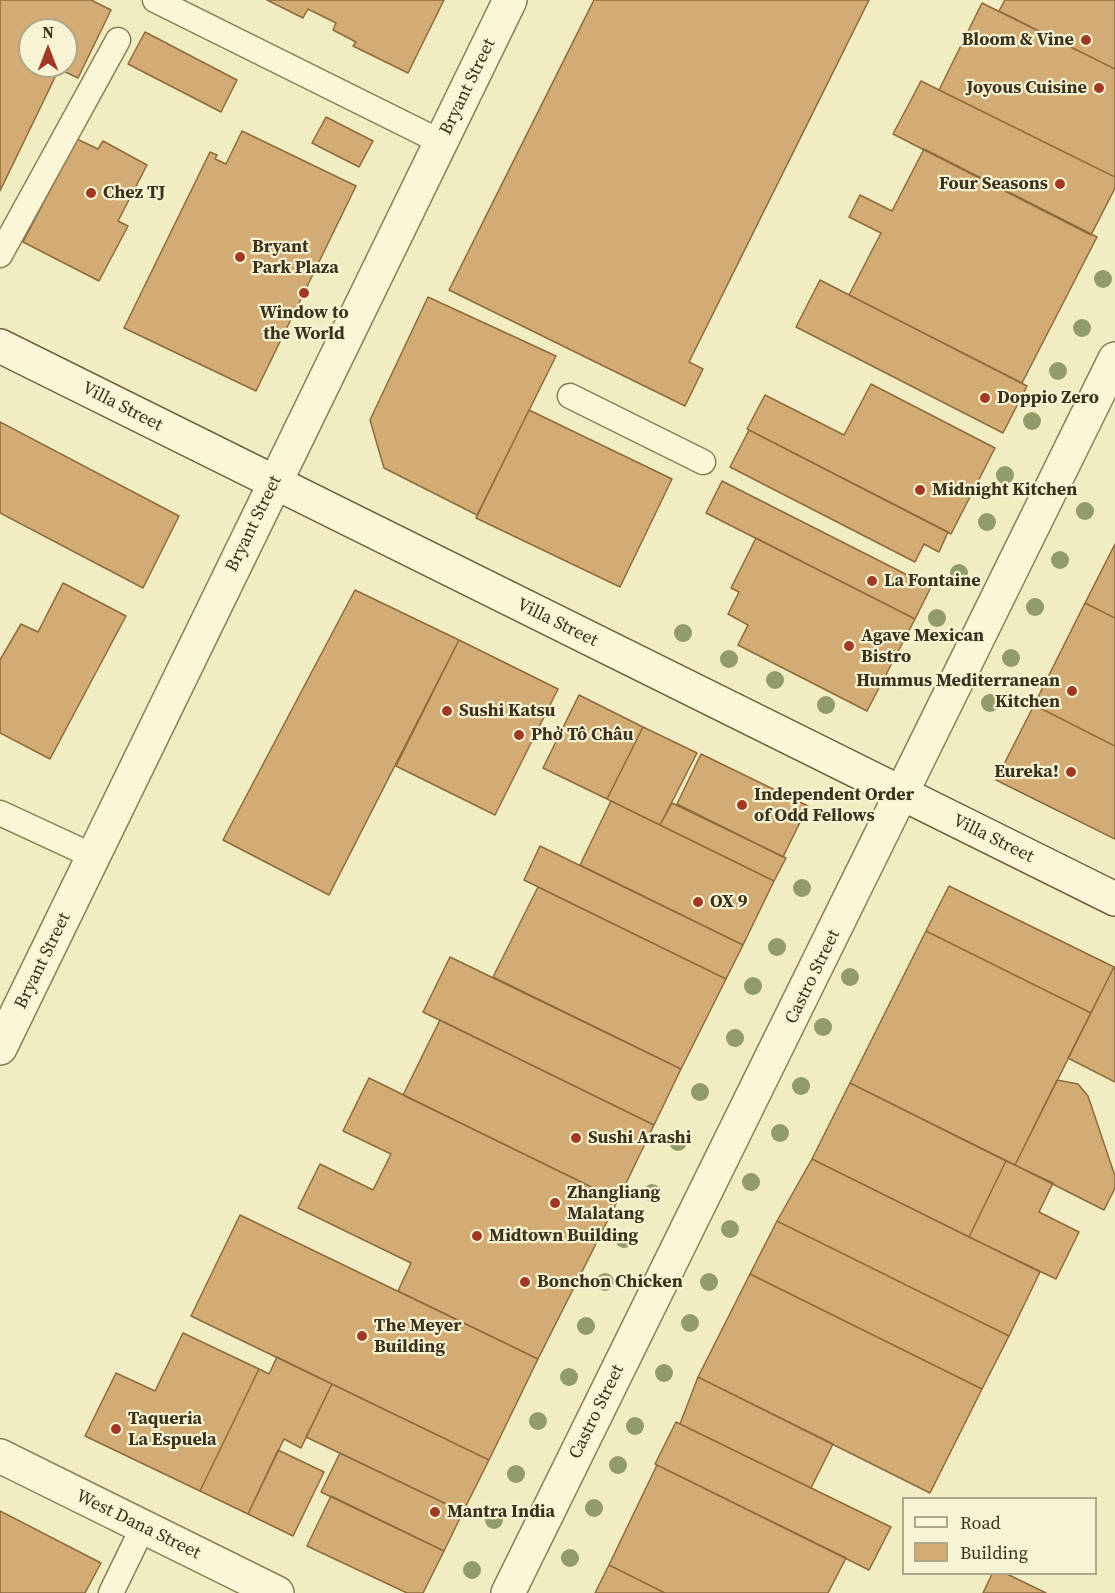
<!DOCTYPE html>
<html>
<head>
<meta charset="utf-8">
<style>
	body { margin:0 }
	#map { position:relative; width:1115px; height:1593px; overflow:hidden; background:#f2ecc2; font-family:"Source Serif 4",serif }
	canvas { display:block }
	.legend { position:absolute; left:902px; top:1497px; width:195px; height:78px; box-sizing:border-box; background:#f8f4d3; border:2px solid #ada68a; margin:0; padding:8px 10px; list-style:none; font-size:18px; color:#3c311d }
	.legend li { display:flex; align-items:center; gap:12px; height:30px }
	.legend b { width:30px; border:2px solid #ada68a }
	.north { position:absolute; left:18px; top:18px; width:60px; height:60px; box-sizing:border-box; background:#f8f4d3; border:2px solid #ada68a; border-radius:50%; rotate:0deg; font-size:16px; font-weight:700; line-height:24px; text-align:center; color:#3c311d }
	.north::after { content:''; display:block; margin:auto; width:21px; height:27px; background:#a13823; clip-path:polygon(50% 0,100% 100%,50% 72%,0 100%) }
</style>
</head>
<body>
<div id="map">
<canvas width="1115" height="1593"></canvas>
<ul class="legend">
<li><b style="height:8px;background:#fbf7d6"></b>Road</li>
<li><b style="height:16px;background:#d3ac75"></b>Building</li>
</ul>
<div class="north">N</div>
</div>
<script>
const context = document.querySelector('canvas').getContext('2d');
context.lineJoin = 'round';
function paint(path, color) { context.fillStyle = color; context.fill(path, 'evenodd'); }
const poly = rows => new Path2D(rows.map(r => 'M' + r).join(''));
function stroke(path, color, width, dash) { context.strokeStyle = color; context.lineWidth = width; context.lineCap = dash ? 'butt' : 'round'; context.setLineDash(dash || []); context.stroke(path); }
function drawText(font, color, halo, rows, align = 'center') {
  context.font = font + ' "Source Serif 4",serif'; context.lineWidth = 4.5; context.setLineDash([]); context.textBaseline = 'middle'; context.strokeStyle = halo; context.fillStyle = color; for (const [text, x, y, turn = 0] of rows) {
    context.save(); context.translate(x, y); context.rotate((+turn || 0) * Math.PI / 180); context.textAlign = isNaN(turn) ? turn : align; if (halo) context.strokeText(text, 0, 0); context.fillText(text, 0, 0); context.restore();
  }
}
const building = poly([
	[0,0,91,0,111,10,78,78,59,69,0,191,0,0],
	[30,30,66,30,66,66,30,66,30,30],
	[267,0,444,0,408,73,353,46,356,42,333,30,336,23,308,9,303,18,267,0],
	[594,0,869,0,689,362,703,369,685,406,449,290,594,0],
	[1005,0,1115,0,1115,69,999,11,1005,0],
	[982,3,1115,69,1115,177,939,90,982,3],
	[145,32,237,80,221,112,128,64,145,32],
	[921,81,1115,177,1115,188,1091,235,893,134,921,81],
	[326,117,373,141,359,167,312,143,326,117],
	[242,131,356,186,256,391,124,328,210,152,217,155,215,159,226,164,242,131],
	[77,139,98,149,103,141,147,165,118,221,128,226,99,281,23,242,77,139],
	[924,149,1097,237,1022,383,849,295,881,233,849,217,860,195,892,211,924,149],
	[820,280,1027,386,1003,433,796,327,820,280],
	[428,297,556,356,477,515,384,468,370,420,428,297],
	[871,384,995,448,951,534,747,429,765,395,844,435,871,384],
	[529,410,672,479,620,587,476,518,529,410],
	[0,422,179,516,143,588,0,513,0,422],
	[749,430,948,532,939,552,924,544,915,562,730,467,749,430],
	[722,481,931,587,915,619,706,513,722,481],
	[756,538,915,619,867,711,738,645,748,625,728,614,739,592,731,588,756,538],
	[1115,544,1115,618,1085,603,1115,544],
	[63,583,126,616,50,759,0,733,0,660,21,624,38,632,63,583],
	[355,590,459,640,329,895,223,840,355,590],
	[1085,603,1115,618,1115,746,1034,705,1085,603],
	[459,640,558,689,495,815,396,766,459,640],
	[579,695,643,727,607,799,543,768,579,695],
	[1034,705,1115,746,1115,839,996,780,1034,705],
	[643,727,697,753,660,825,607,799,643,727],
	[701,754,808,806,783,857,677,804,701,754],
	[611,801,774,881,743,945,580,865,611,801],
	[672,803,786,858,774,881,660,825,672,803],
	[540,846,743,945,726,979,524,880,540,846],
	[949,886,1114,967,1091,1013,926,931,949,886],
	[538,887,726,979,681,1069,493,977,538,887],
	[926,931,1091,1013,1015,1165,850,1083,926,931],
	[450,957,681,1069,654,1125,423,1012,450,957],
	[1114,967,1115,967,1115,1082,1068,1058,1114,967],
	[440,1020,654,1125,618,1200,403,1095,440,1020],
	[369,1078,618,1200,538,1359,398,1291,411,1263,298,1208,320,1164,373,1190,391,1154,343,1131,369,1078],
	[1057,1080,1078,1084,1088,1096,1115,1176,1115,1188,1104,1210,1015,1165,1057,1080],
	[850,1083,1006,1161,969,1237,812,1159,850,1083],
	[812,1159,1040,1272,1009,1336,777,1221,812,1159],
	[1006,1161,1053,1183,1039,1212,1079,1232,1056,1279,969,1237,1006,1161],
	[240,1215,538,1359,489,1460,191,1316,240,1215],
	[777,1221,1009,1336,982,1389,750,1274,777,1221],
	[750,1274,982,1389,930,1493,698,1377,750,1274],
	[183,1333,259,1369,200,1491,85,1436,116,1373,155,1391,183,1333],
	[277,1357,332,1384,301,1448,284,1439,248,1514,200,1491,259,1369,269,1374,277,1357],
	[698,1377,833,1444,811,1488,680,1424,698,1377],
	[332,1384,489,1460,463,1512,306,1437,332,1384],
	[676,1422,891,1527,869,1570,655,1464,676,1422],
	[278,1450,324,1472,293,1536,248,1514,278,1450],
	[340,1453,463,1512,444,1551,321,1492,340,1453],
	[657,1465,846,1558,828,1593,665,1593,609,1565,657,1465],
	[331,1496,444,1551,423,1593,407,1593,307,1546,331,1496],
	[0,1511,101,1563,85,1593,0,1593,0,1511],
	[609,1565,665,1593,595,1593,609,1565],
	[992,1574,1007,1574,1046,1593,983,1593,992,1574]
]);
const lane = poly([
	[155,0,441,142],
	[0,255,118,40],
	[570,396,703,462],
	[0,813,95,857],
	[111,1593,143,1527]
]);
const street = poly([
	[0,1048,510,0],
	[0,1456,277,1593],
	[508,1593,1115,359]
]);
const secondary = poly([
	[0,346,1115,899]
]);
const trees = [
	[1103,279],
	[1082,328],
	[1058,371],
	[1032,421],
	[1005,475],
	[1085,511],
	[987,522],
	[1060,560],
	[959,573],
	[1035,607],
	[937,618],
	[683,633],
	[1011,658],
	[729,659],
	[775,680],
	[990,703],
	[826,705],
	[802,888],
	[777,947],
	[850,977],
	[753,986],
	[823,1027],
	[735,1038],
	[801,1086],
	[700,1092],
	[780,1133],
	[678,1142],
	[751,1182],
	[652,1193],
	[730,1229],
	[624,1239],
	[605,1282],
	[709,1282],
	[690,1323],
	[586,1326],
	[664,1373],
	[569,1377],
	[538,1421],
	[635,1426],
	[618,1465],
	[516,1474],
	[594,1508],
	[494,1520],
	[570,1558],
	[472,1570]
];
const markers = [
	[1086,40,6,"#a13823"],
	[1099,88,6,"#a13823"],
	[1060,184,6,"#a13823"],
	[91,193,6,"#a13823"],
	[240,257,6,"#a13823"],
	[304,293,6,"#a13823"],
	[985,398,6,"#a13823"],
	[920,490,6,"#a13823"],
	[872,581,6,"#a13823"],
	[849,646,6,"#a13823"],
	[1072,691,6,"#a13823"],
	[447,711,6,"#a13823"],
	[519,735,6,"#a13823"],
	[1071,772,6,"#a13823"],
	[742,805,6,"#a13823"],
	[698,902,6,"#a13823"],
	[576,1138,6,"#a13823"],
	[555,1203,6,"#a13823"],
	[477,1236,6,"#a13823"],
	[525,1282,6,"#a13823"],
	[362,1336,6,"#a13823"],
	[116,1429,6,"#a13823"],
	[435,1512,6,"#a13823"]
];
const poiNames = [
	["Bloom & Vine",1074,40,"right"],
	["Joyous Cuisine",1087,88,"right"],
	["Four Seasons",1048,184,"right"],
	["Chez TJ",103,193],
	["Bryant",252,247],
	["Park Plaza",252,268],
	["Window to",304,313,"center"],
	["the World",304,334,"center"],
	["Doppio Zero",997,398],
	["Midnight Kitchen",932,490],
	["La Fontaine",884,581],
	["Agave Mexican",861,636],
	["Bistro",861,657],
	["Hummus Mediterranean",1060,681,"right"],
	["Kitchen",1060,702,"right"],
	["Sushi Katsu",459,711],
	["Phở Tô Châu",531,735],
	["Eureka!",1059,772,"right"],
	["Independent Order",754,795],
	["of Odd Fellows",754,816],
	["OX 9",710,902],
	["Sushi Arashi",588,1138],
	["Zhangliang",567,1193],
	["Malatang",567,1214],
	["Midtown Building",489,1236],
	["Bonchon Chicken",537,1282],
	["The Meyer",374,1326],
	["Building",374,1347],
	["Taqueria",128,1419],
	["La Espuela",128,1440],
	["Mantra India",447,1512]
];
const streetNames = [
	["Bryant Street",468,87,-64],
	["Villa Street",122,407,27],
	["Bryant Street",254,524,-64],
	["Villa Street",557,623,26],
	["Villa Street",993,839,26],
	["Bryant Street",43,961,-64],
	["Castro Street",813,977,-64],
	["Castro Street",597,1412,-64],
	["West Dana Street",138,1525,26]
];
paint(building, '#d3ac75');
stroke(building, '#8e6b3b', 1.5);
stroke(lane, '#8d7e58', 27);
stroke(street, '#8d7e58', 36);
stroke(secondary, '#6f5e3b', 36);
stroke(lane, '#fbf7d6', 24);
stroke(street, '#fbf7d6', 33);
stroke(secondary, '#fbf7d6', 33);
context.fillStyle = '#919c6a';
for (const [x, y] of trees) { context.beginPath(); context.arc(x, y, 9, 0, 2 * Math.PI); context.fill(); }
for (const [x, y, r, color] of markers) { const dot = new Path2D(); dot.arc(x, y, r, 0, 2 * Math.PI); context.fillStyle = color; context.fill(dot); stroke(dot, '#f8f4d3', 2); }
drawText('bold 18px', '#3c311d', '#f8f4d3', poiNames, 'left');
drawText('18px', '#3c311d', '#f8f4d3', streetNames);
</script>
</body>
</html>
